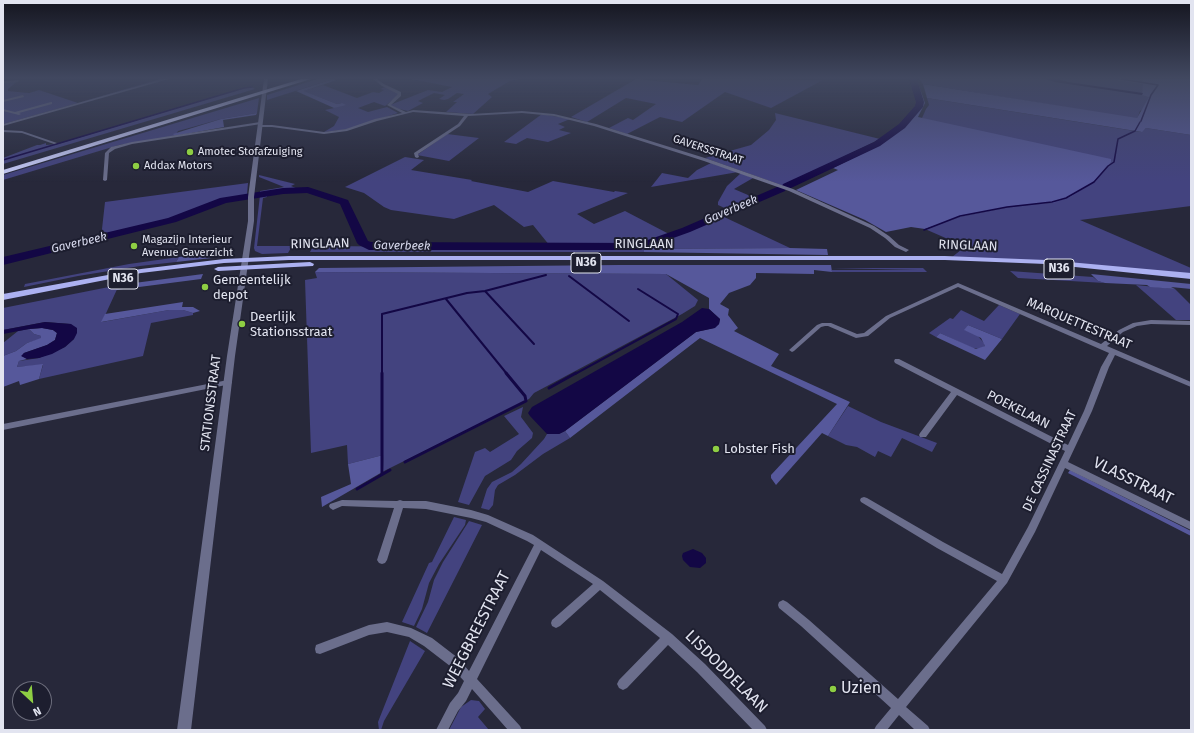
<!DOCTYPE html>
<html>
<head>
<meta charset="utf-8">
<style>
	body { margin:0 }
	#map { position:relative; width:1194px; height:733px; overflow:hidden; background:#27283a; font-family:"Fira Sans",sans-serif }
	canvas { display:block }
	.frame { position:absolute; inset:0; border:4px solid #e2e4f0; pointer-events:none }
	.north { position:absolute; left:12px; top:681px; width:40px; height:40px; box-sizing:border-box; background:#1d1e2f; border:1px solid #6c6d7c; border-radius:50%; rotate:154deg; font-size:11px; font-weight:700; line-height:16px; text-align:center; color:#e2e4f0 }
	.north::after { content:''; display:block; margin:auto; width:14px; height:18px; background:#8ece43; clip-path:polygon(50% 0,100% 100%,50% 72%,0 100%) }
</style>
</head>
<body>
<div id="map">
<canvas width="1194" height="733"></canvas>
<div class="frame"></div>
<div class="north">N</div>
</div>
<script>
const context = document.querySelector('canvas').getContext('2d');
context.lineJoin = 'round';
function paint(path, color) { context.fillStyle = color; context.fill(path, 'evenodd'); }
const poly = rows => new Path2D(rows.map(r => 'M' + r).join(''));
function stroke(path, color, width, dash) { context.strokeStyle = color; context.lineWidth = width; context.lineCap = dash ? 'butt' : 'round'; context.setLineDash(dash || []); context.stroke(path); }
function drawText(font, color, halo, rows, align = 'center') {
  context.font = font + ' "Fira Sans",sans-serif'; context.lineWidth = 4; context.setLineDash([]); context.textBaseline = 'middle'; context.strokeStyle = halo; context.fillStyle = color; for (const [text, x, y, turn = 0] of rows) {
    context.save(); context.translate(x, y); context.rotate((+turn || 0) * Math.PI / 180); context.textAlign = isNaN(turn) ? turn : align; if (halo) context.strokeText(text, 0, 0); context.fillText(text, 0, 0); context.restore();
  }
}
const green = poly([
	[160,79,164,79,3,124,3,82,18,81,8,89,8,91,29,93,39,90,78,103],
	[317,79,333,79,267,100,267,95],
	[410,79,520,79,510,81,488,94,492,97,473,114,446,112,457,102,453,102,464,94,457,93,448,99,444,100,439,99,445,95,434,93,418,101,423,103,408,111,399,109,390,105,428,90,442,92,452,87],
	[636,79,698,85,702,79,823,80,771,108,725,92,682,122,660,117,627,134,609,128,628,118,633,120,656,104,626,98,587,122,571,117],
	[919,79,1191,79,1140,111,1137,119,923,84],
	[323,85,357,98,373,92,379,93,384,90,380,89,385,87,398,93,399,95,385,106,374,102,358,108,368,112,387,107,398,113,349,129,324,132,334,126,339,117,325,110,334,108,342,103,337,104,303,91],
	[252,87,255,89,3,164,3,158,37,145,40,145,46,143,46,145,58,144,244,88],
	[259,98,257,113,221,119,189,128,178,131,175,136,119,145,3,180,3,175],
	[927,98,1141,132,1146,128,1191,135,1191,206,1080,220,1191,268,1191,274,952,257,961,250,957,243,925,229,960,217,1015,206,1053,203,922,118,926,109,929,105],
	[775,113,880,139,784,186,705,158,751,145,769,130,776,120],
	[542,114,570,119,558,124,565,127,559,130,571,133,548,142,527,138,516,144,504,142],
	[447,134,479,138,449,161,417,155],
	[405,157,424,160,411,170,472,180,471,181,528,192,553,181,614,192,615,191,628,193,577,214,594,224,625,211,669,234,645,242,629,246,550,246,533,225,524,227,494,205,454,219,391,210,384,207,364,193,345,187],
	[711,163,738,172,651,187,662,173,688,178,697,170],
	[741,173,753,178,734,189,755,198,729,210,718,205,718,202,727,186],
	[259,175,295,184,291,186,298,189,260,194,260,191,284,187,259,177],
	[248,183,247,195,217,202,159,222,101,238,105,202],
	[267,194,267,197,263,198,257,246,292,246,288,253,262,254,255,251,254,248,260,195],
	[722,216,790,248,644,249,644,252,310,252,313,246,630,248,641,246,682,232],
	[179,257,176,262,140,266,78,276,24,287,25,284,129,264],
	[831,268,923,268,927,272,832,272,832,270,917,270],
	[1010,271,1093,277,1098,281,1105,283,1018,278],
	[315,272,666,274,698,300,695,306,682,314,534,393,529,399,384,471,383,455,348,464,347,445,311,453,305,280,317,278],
	[119,285,102,322,169,310,183,310,193,313,193,315,151,323,143,356,39,379,43,365,17,367,19,361,39,358,65,347,74,339,71,324,45,322,3,330,3,308],
	[1136,285,1175,289,1191,305,1191,320,1176,320],
	[999,305,1020,314,1002,339,968,325,965,330,977,335,984,343,985,346,980,349,972,348,940,333,936,337,929,333,950,318,953,319,961,310,984,321],
	[29,329,34,334,41,336,41,339,27,343,16,351,3,356,3,343,18,331],
	[848,406,881,422,937,443,932,452,902,438,891,457,878,451,875,457,857,447,846,445,828,436],
	[523,407,521,417,533,433,532,438,517,451,511,460,485,476,469,505,458,502,475,452,485,448,490,452,519,434,504,416],
	[565,431,570,438,543,454,515,475,498,485,495,490,493,505,489,510,481,508,487,489,492,482,512,472,521,464,544,439,547,434,559,434],
	[454,517,466,520,465,525,439,564,429,583,422,609,414,626,402,622,429,563,432,562],
	[469,521,482,525,427,633,416,627,428,602,434,580,443,562],
	[410,641,425,651,384,721,381,730,379,730,378,722],
	[471,700,479,701,485,709,478,717,489,730,449,730,461,707]
]);
const forest = poly([
	[333,79,337,80,304,91,337,104,342,103,346,105,334,108,296,91],
	[913,79,917,80,925,103,918,117,1111,159,1111,162,1096,181,1070,197,1053,203,1015,206,960,217,925,229,911,227,886,232,865,220,796,190,838,170,833,168,880,145,894,134,913,116,922,103],
	[1109,79,1142,82,1144,79,1191,79,1191,135,1146,128,1142,132,927,98,923,84,1137,118,1149,97,1142,95,1143,84],
	[257,113,256,115,223,120,224,127,175,136,173,134,221,119],
	[215,248,212,258,176,262,179,257,198,254,200,250],
	[790,248,827,249,828,255,644,252,644,249],
	[618,265,831,265,832,272,814,270,814,274,756,273,756,278,750,285,729,293,720,304,729,309,728,315,738,328,734,331,779,354,771,366,850,402,828,436,822,433,776,485,771,478,771,475,837,404,700,338,570,438,565,431,696,332,714,328,719,324,720,319,709,309,709,298,666,274,315,272,319,268],
	[203,274,201,279,116,290,119,285],
	[1091,274,1191,284,1191,289,1171,287,1175,289,1150,287,1147,285,1105,283,1098,281],
	[183,302,182,307,193,307,200,311,193,313,183,310,169,310,101,322,105,314],
	[968,325,1002,339,985,360,936,337,940,333,976,349,985,346,981,338,964,330],
	[42,328,53,330,57,333,55,340,47,345,24,353,22,356,27,359,19,361,17,367,43,364,39,379,20,385,19,381,3,387,3,356,16,351,27,343,41,338,41,336,34,334,29,329],
	[383,455,384,471,322,507,321,497,351,484,348,464],
	[1070,470,1191,531,1191,536,1068,473]
]);
const water = poly([
	[1045,79,1059,79,1068,82,1143,93,1142,95,1055,82],
	[702,308,709,309,720,319,719,324,715,328,696,332,565,431,559,434,547,434,530,416,528,413,532,407,682,322],
	[45,322,71,324,77,328,77,333,74,339,65,347,52,354,39,358,27,359,21,356,24,353,47,345,55,340,57,333,53,330,42,328,29,329,3,334,3,330],
	[693,549,702,553,706,558,706,563,700,568,690,567,683,560,682,556,683,553]
]);
const streamFar2 = poly([
	[1121,79,1158,85,1151,95,1141,121],
	[3,160,244,88,252,87],
	[924,230,960,216,1007,207,1052,202,1066,198,1094,182,1108,166,1114,162,1118,139,1135,131,1140,122]
]);
const streamFar1 = poly([
	[569,276,629,321],
	[485,291,534,344],
	[446,299,507,374],
	[382,374,382,314,467,293,485,291,546,275],
	[575,374,676,319,678,314,638,289]
]);
const stream = poly([
	[382,373,382,474],
	[549,388,576,373],
	[405,462,526,401,525,396,506,373],
	[357,489,390,470]
]);
const river = poly([
	[909,79,917,79,924,102,923,107,905,128,880,146,791,188,786,189,785,191,690,232,640,250,369,250,359,245,357,243,340,204,307,193,283,194,226,203,176,222,3,265,3,257,168,218,220,198,283,188,308,187,348,200,368,241,371,242,639,243,682,228,777,187,782,186,783,184,874,142,899,124,915,106,916,102,909,79]
]);
const minor = poly([
	[163,79,169,79,3,126,3,124,163,79],
	[373,79,377,79,384,84,401,92,401,96,391,105,406,112,413,110,471,114,522,111,554,114,596,124,708,159,793,189,874,226,889,236,899,245,909,250,906,252,895,247,885,238,870,228,789,191,704,161,594,126,554,116,522,113,468,116,460,126,418,154,419,157,417,158,415,157,414,153,458,124,464,116,413,112,377,121,347,131,324,134,272,127,260,127,258,126,260,125,272,125,324,132,346,129,375,119,402,113,387,105,398,94,382,86,373,79],
	[19,80,18,82,3,83,3,81,19,80],
	[23,95,24,97,3,102,3,100,23,95],
	[51,102,52,102,52,104,19,113,21,114,19,115,3,111,3,109,15,112,51,102],
	[260,122,262,123,261,124,132,144,115,149,109,153,107,180,105,181,103,180,105,153,111,147,132,142,260,122],
	[3,130,22,131,57,143,54,144,22,133,3,132,3,130],
	[958,283,1101,344,1119,330,1133,323,1151,320,1191,321,1191,325,1151,324,1137,326,1123,332,1107,346,1191,382,1191,387,1115,355,1109,367,1092,411,1068,462,1191,522,1191,530,1065,468,1035,532,1007,583,906,707,928,726,930,730,915,730,899,715,887,730,874,730,876,726,891,708,801,626,779,608,778,605,779,602,783,600,787,602,809,620,898,699,997,581,937,548,861,502,860,500,861,498,864,497,867,498,943,542,1002,574,1028,527,1065,451,957,395,926,437,920,437,919,435,920,433,951,392,895,363,894,361,895,359,899,359,1068,445,1084,411,1101,367,1109,353,958,287,890,318,868,336,856,338,828,326,825,326,821,327,794,351,792,352,789,350,817,325,822,323,831,323,857,334,864,333,886,316,958,283],
	[228,380,232,382,231,384,3,430,3,424,228,380],
	[342,500,397,501,400,500,403,501,426,501,471,510,488,515,533,535,603,581,672,634,705,664,765,726,767,730,753,730,697,672,668,645,627,688,623,690,619,688,617,684,619,680,660,638,600,590,560,626,556,628,552,626,551,623,552,620,593,584,541,550,477,679,520,726,522,730,508,730,472,689,466,701,458,711,448,730,436,730,450,703,458,693,464,681,450,666,424,646,409,637,387,632,369,635,320,654,316,653,315,649,316,645,369,625,387,622,411,628,432,638,458,658,469,671,534,545,527,541,486,522,471,518,426,509,403,508,387,560,385,563,382,564,379,563,377,560,394,508,342,506,333,510,330,508,329,506,330,504,342,500]
]);
const tertiary = poly([
	[264,79,268,79,254,197,254,221,235,356,191,730,177,730,227,356,248,221,248,197,264,79]
]);
const primary = poly([
	[289,256,945,256,1046,260,1191,273,1191,279,1046,264,945,260,289,260,224,263,141,273,3,300,3,294,141,269,224,259,289,256],
	[310,262,314,264,313,266,218,271,214,269,218,267,310,262]
]);
const motorway = poly([
	[301,79,311,79,3,174,3,170,301,79]
]);
const markers = [
	[190,152,4,"#8ece43"],
	[136,166,4,"#8ece43"],
	[134,246,4,"#8ece43"],
	[205,287,4,"#8ece43"],
	[242,324,4,"#8ece43"],
	[716,449,4,"#8ece43"],
	[833,689,4,"#8ece43"]
];
const farStreetnames = [
	["GAVERSSTRAAT",708,150,18]
];
const farPoinames = [
	["Amotec Stofafzuiging",198,152],
	["Addax Motors",144,166],
	["Magazijn Interieur",142,240],
	["Avenue Gaverzicht",142,253]
];
const farWaternames = [
	["Gaverbeek",731,210,-23],
	["Gaverbeek",79,243,-13],
	["Gaverbeek",402,246,1]
];
const shields = [
	[586,263,30],
	[1059,269,30],
	[123,279,30]
];
const shieldNames = [
	["N36",586,263],
	["N36",1059,269],
	["N36",123,279]
];
const streetNames = [
	["RINGLAAN",320,244,-1],
	["RINGLAAN",644,244],
	["RINGLAAN",968,246,2],
	["MARQUETTESTRAAT",1079,324,23],
	["STATIONSSTRAAT",211,403,-83],
	["POEKELAAN",1018,410,27],
	["DE CASSINASTRAAT",1050,461,-65]
];
const poiNames = [
	["Gemeentelijk",213,280],
	["depot",213,295],
	["Deerlijk",250,317],
	["Stationsstraat",250,332],
	["Lobster Fish",724,449]
];
const nearStreetnames = [
	["VLASSTRAAT",1133,481,26],
	["WEEGBREESTRAAT",477,630,-63],
	["LISDODDELAAN",726,672,45]
];
const nearPoinames = [
	["Uzien",841,689]
];
paint(green, '#43437f');
paint(forest, '#56589b');
paint(water, '#130745');
stroke(streamFar2, '#130745', 1.5);
stroke(streamFar1, '#130745', 2);
stroke(stream, '#130745', 3);
paint(river, '#130745');
paint(minor, '#6b6e8c');
paint(tertiary, '#6b6e8c');
paint(primary, '#acb1f1');
paint(motorway, '#cbcffd');
const sky = context.createLinearGradient(0, 0, 0, 182);
sky.addColorStop(0, '#151620');
sky.addColorStop(0.43, '#414860');
sky.addColorStop(1, '#41486000');
context.fillStyle = sky;
context.fillRect(0, 0, 1194, 182);
for (const [x, y, r, color] of markers) { const dot = new Path2D(); dot.arc(x, y, r, 0, 2 * Math.PI); context.fillStyle = color; context.fill(dot); stroke(dot, '#1d1e2f', 1.5); }
drawText('11px', '#e2e4f0', '#1d1e2f', farStreetnames);
drawText('11px', '#e2e4f0', '#1d1e2f', farPoinames, 'left');
drawText('italic 12px', '#d7d9ed', '#1d1e2f', farWaternames);
for (const [x, y, w] of shields) { const box = new Path2D(); box.roundRect(x - w / 2, y - 10, w, 20, 3); context.fillStyle = '#1d1e2f'; context.fill(box); stroke(box, '#e2e4f0', 1); }
drawText('bold 12px', '#e2e4f0', null, shieldNames);
drawText('13px', '#e2e4f0', '#1d1e2f', streetNames);
drawText('13px', '#e2e4f0', '#1d1e2f', poiNames, 'left');
drawText('16px', '#e2e4f0', '#1d1e2f', nearStreetnames);
drawText('16px', '#e2e4f0', '#1d1e2f', nearPoinames, 'left');
</script>
</body>
</html>
